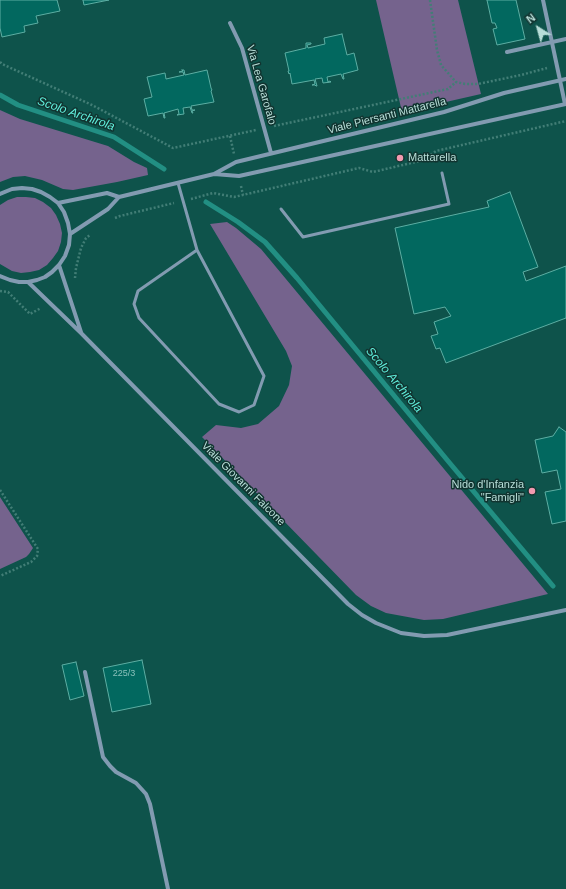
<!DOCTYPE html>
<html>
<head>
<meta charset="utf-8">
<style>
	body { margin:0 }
	#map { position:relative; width:566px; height:889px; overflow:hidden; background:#0e534b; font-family:Arial,sans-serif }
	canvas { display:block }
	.north { position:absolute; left:518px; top:8px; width:40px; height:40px; -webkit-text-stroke:3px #113430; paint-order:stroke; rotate:323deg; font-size:11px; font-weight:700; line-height:16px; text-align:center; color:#b8ded8 }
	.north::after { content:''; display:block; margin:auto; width:14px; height:18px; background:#b8ded8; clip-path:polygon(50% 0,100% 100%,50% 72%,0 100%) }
</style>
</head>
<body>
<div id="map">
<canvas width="566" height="889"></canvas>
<div class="north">N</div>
</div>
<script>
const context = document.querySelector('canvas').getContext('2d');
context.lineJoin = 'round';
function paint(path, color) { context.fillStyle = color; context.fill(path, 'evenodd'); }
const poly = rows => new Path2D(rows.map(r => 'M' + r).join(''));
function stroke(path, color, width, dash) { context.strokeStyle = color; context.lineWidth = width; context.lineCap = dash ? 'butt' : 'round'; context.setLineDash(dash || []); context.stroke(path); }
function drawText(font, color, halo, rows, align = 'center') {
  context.font = font + ' Arial,sans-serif'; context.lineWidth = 3; context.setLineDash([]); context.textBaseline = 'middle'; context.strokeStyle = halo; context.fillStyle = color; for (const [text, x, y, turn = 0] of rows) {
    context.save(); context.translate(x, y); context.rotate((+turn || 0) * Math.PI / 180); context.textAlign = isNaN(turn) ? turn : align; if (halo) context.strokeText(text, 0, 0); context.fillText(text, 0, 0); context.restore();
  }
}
const green = poly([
	[376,0,458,0,481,94,402,112],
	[0,110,20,119,108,146,134,162,147,168,148,175,117,182,73,190,63,189,42,180,25,176,13,177,0,182],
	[17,197,26,197,35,198,43,202,51,208,56,215,60,224,62,233,61,242,58,251,53,258,47,265,39,270,30,272,21,273,12,271,0,264,0,205,8,200],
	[227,222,236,228,261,249,548,594,443,619,424,620,386,613,371,606,356,595,202,437,216,425,241,428,258,424,279,406,289,385,292,366,286,351,210,224],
	[0,497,33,548,29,554,26,557,0,569]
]);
const stream = poly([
	[0,95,18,105,114,137,164,169],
	[206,202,238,222,265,242,297,278,448,461,553,586]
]);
const building = poly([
	[0,0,57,0,60,11,36,16,38,23,24,26,25,32,2,37,0,28,0,0],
	[83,0,109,0,84,5,83,0],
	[487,0,516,0,525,39,497,45,493,29,497,28,495,23,492,23,487,0],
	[342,34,347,55,354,53,358,70,343,74,344,79,343,79,341,74,327,77,328,82,330,81,331,82,323,83,322,78,315,79,317,86,316,86,315,85,312,85,315,84,314,80,292,84,290,73,289,74,288,71,289,71,285,53,306,48,306,43,311,43,311,44,307,45,308,48,325,44,324,38,342,34],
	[182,70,184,70,185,75,207,70,211,88,212,90,211,91,214,102,191,106,192,110,195,110,192,111,193,113,192,113,190,107,183,108,184,114,177,115,179,114,178,109,164,113,165,118,164,118,163,113,148,116,144,99,152,97,147,77,165,73,166,79,184,75,183,72,179,72,183,71,182,70],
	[510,192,538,267,523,272,526,281,566,266,566,318,446,363,440,348,436,349,431,336,438,334,434,322,451,316,445,307,414,314,395,228,489,207,487,201,510,192],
	[559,427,566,432,566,521,552,524,545,492,561,489,557,470,542,473,535,440,553,436,559,427],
	[142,660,151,704,112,712,103,668,142,660],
	[76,662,84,696,70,700,62,665,76,662]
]);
const path = poly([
	[430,0,437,50,441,65,456,82,465,84,478,84,521,75,547,68],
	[0,62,2,64,92,105,173,148,256,130],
	[274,126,448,89,456,82],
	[230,136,234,154],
	[241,186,243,195],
	[191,199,213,193,234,197,359,168,373,172,424,160,436,151,566,121],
	[115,218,120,216,174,203],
	[75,278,76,268,81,248,86,238,90,235],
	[0,291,8,292,30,314,41,308],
	[0,490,38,549,37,556,31,562,0,576]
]);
const service = poly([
	[178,183,197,250,138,291,134,304,139,318,219,404,239,412,254,405,264,376,197,250],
	[281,209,303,237,449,204,442,173]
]);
const minor = poly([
	[543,0,565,104],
	[230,23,242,48,271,153],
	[507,52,566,39],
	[214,174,239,176,566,104],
	[0,194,12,189,22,188,32,189,41,192,50,197,58,203,64,212,68,223,70,234,69,245,65,256,59,265,52,272,45,277,37,280,28,282,19,282,10,280,0,276],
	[58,203,107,193,119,197],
	[70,234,108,209,119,197,214,174,236,162,444,112,504,93,566,79],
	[59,265,81,332],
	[28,282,81,333,348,604,362,615,376,623,401,633,424,636,447,635,566,610],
	[85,672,103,757,110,766,116,772,136,783,146,794,150,804,168,889]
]);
const markers = [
	[400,158,4,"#f29ab0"],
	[532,491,4,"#f29ab0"]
];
const numberNames = [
	["225/3",124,674]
];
const streetNames = [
	["Via Lea Garofalo",261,85,74],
	["Viale Piersanti Mattarella",387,116,-14],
	["Viale Giovanni Falcone",243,484,45]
];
const poiNames = [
	["Mattarella",408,158],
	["Nido d'Infanzia",524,485,"right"],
	["\"Famigli\"",524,498,"right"]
];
const waterNames = [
	["Scolo Archirola",76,114,19],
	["Scolo Archirola",394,380,50]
];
paint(green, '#75638d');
stroke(stream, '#228f83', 5);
paint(building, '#02685f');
stroke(building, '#5daea3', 1);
stroke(path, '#427e76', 2.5, [2, 2]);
stroke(service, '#829bb1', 3);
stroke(minor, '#829bb1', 4);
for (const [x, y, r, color] of markers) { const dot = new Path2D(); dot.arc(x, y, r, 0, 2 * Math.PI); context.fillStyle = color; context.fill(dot); stroke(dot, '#113430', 1.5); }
drawText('9px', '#8ac0ba', null, numberNames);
drawText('11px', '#b8ded8', '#113430', streetNames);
drawText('11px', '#b8ded8', '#113430', poiNames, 'left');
drawText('italic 12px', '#60f0dd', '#113430', waterNames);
</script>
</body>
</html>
